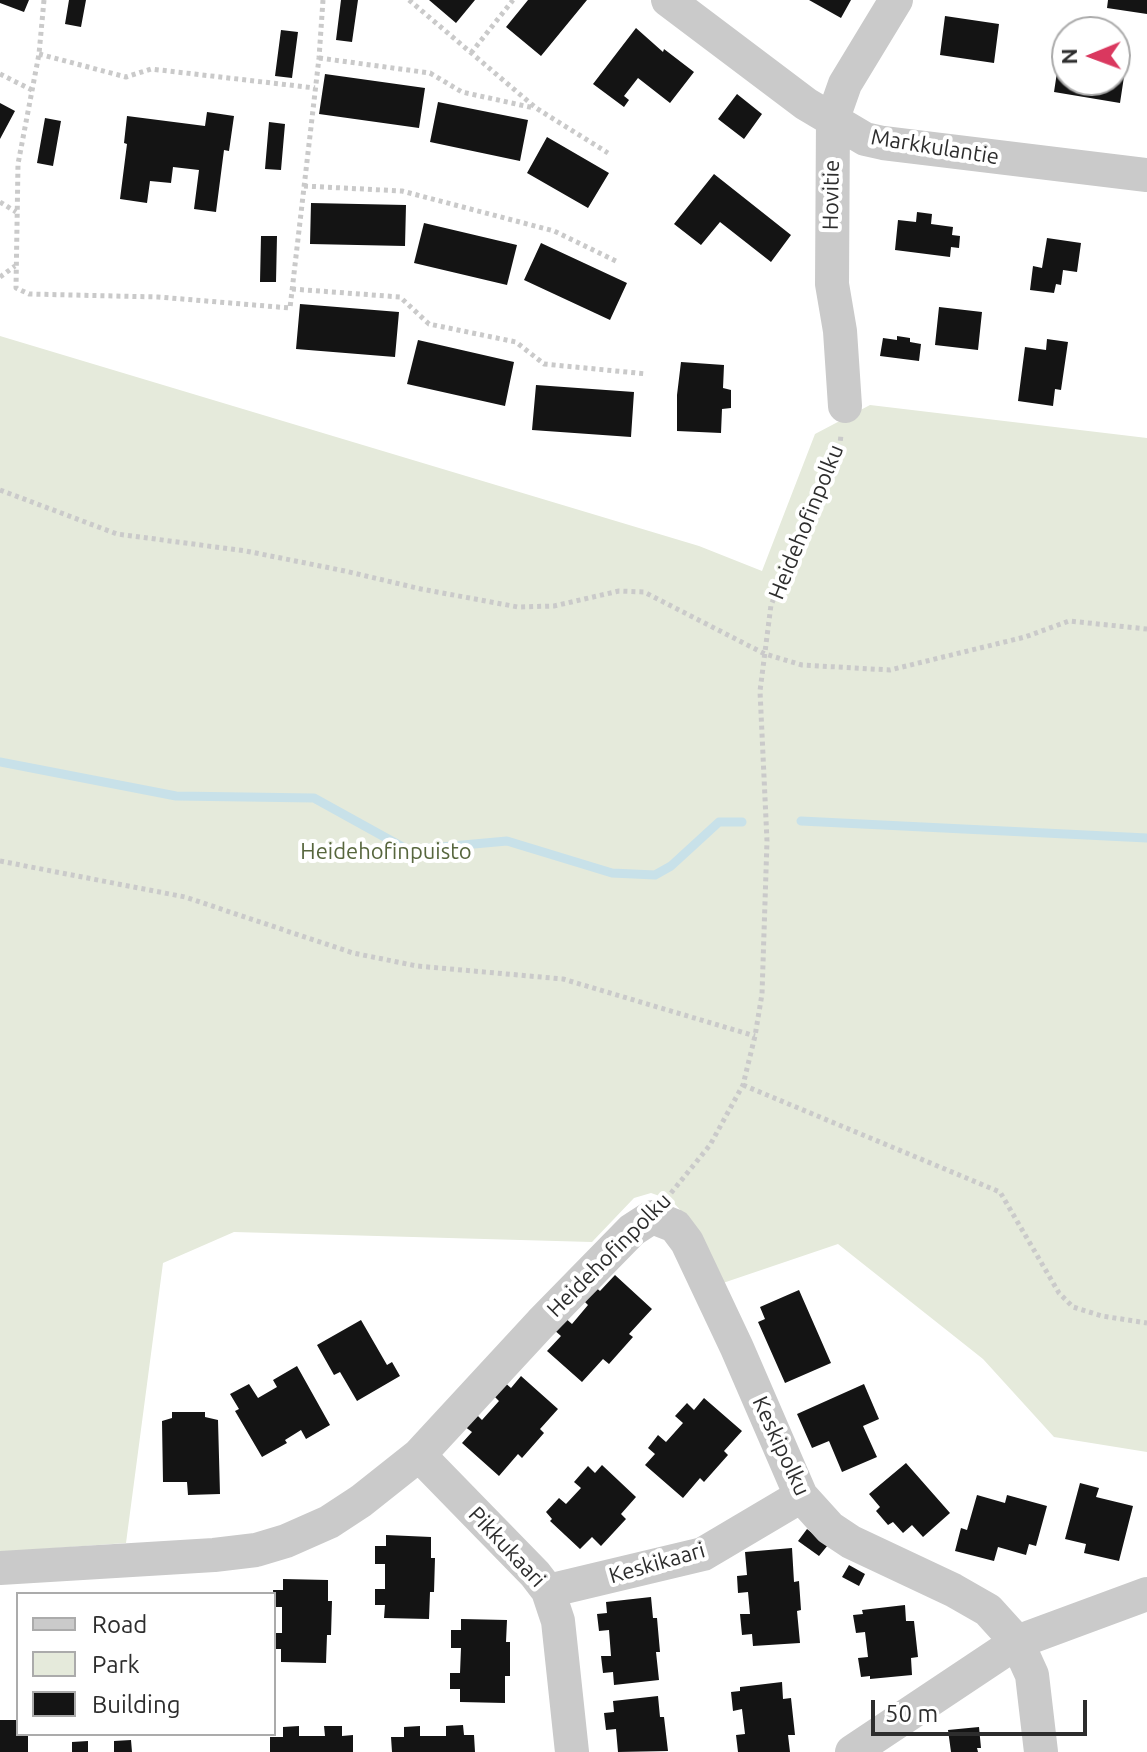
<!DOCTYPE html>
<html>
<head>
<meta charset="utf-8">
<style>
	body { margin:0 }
	#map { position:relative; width:1147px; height:1752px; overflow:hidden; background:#fff; font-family:Ubuntu,sans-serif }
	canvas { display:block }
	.legend { position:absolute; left:16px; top:1592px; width:260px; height:144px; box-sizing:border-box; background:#fff; border:2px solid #ababab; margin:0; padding:10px 14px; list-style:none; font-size:24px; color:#2d2d2d }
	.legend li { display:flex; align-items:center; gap:16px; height:40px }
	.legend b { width:40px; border:2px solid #ababab }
	.north { position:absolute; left:1051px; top:16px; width:80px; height:80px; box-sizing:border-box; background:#fff; border:2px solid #ababab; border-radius:50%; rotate:269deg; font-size:22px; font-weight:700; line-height:32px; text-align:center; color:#2d2d2d }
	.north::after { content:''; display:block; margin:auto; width:28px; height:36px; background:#da385f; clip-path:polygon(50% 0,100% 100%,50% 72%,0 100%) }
	.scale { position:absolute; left:871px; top:1700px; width:216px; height:36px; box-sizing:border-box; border:4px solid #2d2d2d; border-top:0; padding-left:10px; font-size:24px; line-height:28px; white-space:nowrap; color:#2d2d2d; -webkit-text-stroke:6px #fff; paint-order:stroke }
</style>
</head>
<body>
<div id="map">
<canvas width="1147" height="1752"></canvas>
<ul class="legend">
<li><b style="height:10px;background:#cacaca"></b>Road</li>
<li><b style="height:22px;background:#e5eadb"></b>Park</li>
<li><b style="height:22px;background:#141414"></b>Building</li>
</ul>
<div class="north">N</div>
<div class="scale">50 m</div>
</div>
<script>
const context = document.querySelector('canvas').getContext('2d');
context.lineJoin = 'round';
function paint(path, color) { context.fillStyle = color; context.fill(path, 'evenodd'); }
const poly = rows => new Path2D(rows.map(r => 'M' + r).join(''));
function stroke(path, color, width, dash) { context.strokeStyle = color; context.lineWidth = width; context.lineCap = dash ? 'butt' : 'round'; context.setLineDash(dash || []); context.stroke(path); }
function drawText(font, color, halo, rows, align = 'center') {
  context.font = font + ' Ubuntu,sans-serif'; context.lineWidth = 8; context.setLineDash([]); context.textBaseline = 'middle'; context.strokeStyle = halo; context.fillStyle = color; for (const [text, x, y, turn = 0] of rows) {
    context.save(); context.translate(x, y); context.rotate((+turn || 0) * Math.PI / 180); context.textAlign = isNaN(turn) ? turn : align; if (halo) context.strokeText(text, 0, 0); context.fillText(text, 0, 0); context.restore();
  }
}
const green = poly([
	[0,336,699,546,762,571,815,434,870,405,1147,438,1147,1452,1054,1437,983,1359,838,1244,720,1284,683,1213,671,1200,651,1193,634,1198,592,1242,234,1232,163,1263,126,1543,0,1552]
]);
const stream = poly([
	[0,762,176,796,314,798,408,850,507,841,612,873,655,875,671,866,719,822,742,822],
	[801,821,1147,838]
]);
const building = poly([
	[0,0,29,0,24,12,0,3],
	[69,0,86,0,81,27,65,24],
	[341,0,358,0,352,42,336,40],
	[429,0,475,0,456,23],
	[528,0,587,0,541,56,506,27],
	[809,0,851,0,841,18],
	[1108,0,1147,0,1147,14,1107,8],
	[945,16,999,24,994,63,940,55],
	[636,28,663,52,664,49,694,72,670,103,638,78,624,96,629,100,624,107,593,84],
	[281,30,298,32,292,78,275,76],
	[1061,46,1067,47,1067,80,1115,80,1115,55,1127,57,1120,103,1054,92],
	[325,74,425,88,419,128,319,114],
	[737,94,762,114,744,139,718,119],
	[438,102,528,120,520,161,430,142],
	[0,103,15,111,0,139],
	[207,112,234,116,229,151,224,150,216,212,194,209,199,170,173,167,171,183,150,181,147,203,120,199,127,144,124,143,127,116,205,126],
	[45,118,61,121,53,166,37,163],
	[269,122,285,124,281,170,265,169],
	[547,137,609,173,588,208,527,173],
	[714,174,791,235,771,262,720,222,701,245,674,224],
	[311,203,406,205,405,246,310,244],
	[917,212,932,214,931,224,953,227,952,235,960,236,959,248,951,247,950,257,895,250,898,220,916,222],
	[424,223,517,245,507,285,414,263],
	[261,236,277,236,276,282,260,282],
	[1047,238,1081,243,1077,272,1063,270,1061,285,1056,284,1054,293,1030,290,1033,266,1042,268],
	[541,243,627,283,610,320,524,280],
	[300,304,399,312,395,357,296,349],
	[939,307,982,312,978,350,935,345],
	[897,336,910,338,910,342,921,344,919,361,880,356,883,338,897,340],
	[1047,339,1068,342,1061,390,1055,389,1053,406,1018,401,1025,347,1046,350],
	[418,340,514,362,505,406,407,384],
	[681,362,724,365,723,388,731,390,731,408,722,409,721,433,677,431,677,395],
	[536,385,634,392,631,437,532,430],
	[615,1275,652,1309,629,1334,633,1337,609,1364,603,1359,582,1382,547,1351,561,1336,553,1329,564,1317,572,1324,588,1305,581,1298,593,1285,600,1291],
	[799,1290,831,1363,785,1383,758,1322,765,1319,760,1307],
	[361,1320,387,1365,392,1362,400,1376,357,1401,340,1372,334,1375,317,1345],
	[297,1366,330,1425,306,1439,301,1430,285,1440,287,1443,262,1457,235,1411,239,1409,230,1394,249,1384,258,1398,277,1387,273,1380],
	[521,1376,558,1409,540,1429,544,1433,522,1458,518,1454,499,1476,462,1443,472,1432,464,1426,475,1413,482,1420,499,1401,492,1394,503,1381,511,1388],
	[864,1384,879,1419,863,1426,877,1457,842,1472,829,1441,812,1448,797,1414],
	[704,1398,742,1431,724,1451,728,1455,704,1482,700,1478,683,1498,645,1465,655,1454,648,1448,658,1435,666,1442,683,1423,675,1416,687,1403,694,1410],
	[172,1412,205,1412,205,1417,218,1420,220,1494,188,1495,187,1482,163,1482,162,1421,172,1418],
	[906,1463,950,1513,923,1537,912,1525,903,1533,893,1522,888,1525,876,1511,880,1507,869,1494],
	[602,1465,636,1497,621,1514,626,1519,601,1546,592,1537,580,1549,550,1521,552,1519,546,1512,559,1498,566,1504,581,1488,574,1482,588,1466,595,1473],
	[1080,1483,1099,1488,1096,1497,1133,1506,1119,1561,1084,1553,1086,1544,1065,1539],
	[977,1495,1005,1503,1007,1495,1047,1506,1036,1546,1029,1544,1026,1555,998,1547,994,1561,955,1551,961,1528,967,1530],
	[807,1529,828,1545,819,1556,798,1541],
	[386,1535,431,1537,431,1558,435,1558,434,1592,430,1592,429,1619,384,1618,385,1605,375,1605,375,1589,385,1589,385,1564,375,1564,375,1546,386,1546],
	[792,1548,794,1582,799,1581,801,1610,797,1611,800,1643,753,1646,752,1634,742,1635,740,1614,750,1614,748,1592,738,1593,737,1576,747,1575,745,1552],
	[849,1565,865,1574,859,1586,842,1577],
	[283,1579,328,1580,328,1601,332,1601,331,1635,327,1635,326,1663,281,1662,281,1649,274,1649,274,1633,282,1633,282,1607,274,1607,273,1590,283,1590],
	[651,1597,653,1618,657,1618,660,1652,656,1652,659,1680,614,1685,613,1672,603,1673,601,1656,611,1656,609,1630,599,1631,597,1614,607,1613,606,1602],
	[905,1605,906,1621,914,1621,918,1657,911,1658,912,1675,870,1679,870,1676,861,1677,858,1658,868,1657,865,1632,856,1633,853,1615,863,1614,862,1610],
	[461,1619,507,1620,506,1642,510,1642,510,1676,505,1676,505,1703,460,1702,460,1689,450,1689,450,1673,460,1673,461,1648,451,1648,451,1630,461,1630],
	[782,1682,783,1699,791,1698,795,1735,788,1735,790,1752,738,1752,736,1735,745,1734,742,1709,733,1711,731,1692,740,1691,740,1687],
	[658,1696,660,1717,664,1717,668,1751,618,1752,616,1729,606,1730,604,1713,614,1712,613,1701],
	[0,1720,18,1720,18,1734,28,1734,28,1752,0,1752],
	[463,1725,464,1735,474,1735,475,1752,392,1752,391,1737,404,1737,404,1727,420,1726,420,1736,446,1736,446,1726],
	[299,1726,299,1736,325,1736,324,1726,342,1726,342,1736,353,1735,353,1752,270,1752,270,1737,283,1737,283,1727],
	[979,1727,981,1748,977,1748,978,1752,951,1752,948,1730],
	[131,1740,132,1752,114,1752,114,1741],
	[88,1741,88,1752,72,1752,72,1742]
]);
const path = poly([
	[44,0,39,54,18,164,16,288,29,294,158,297,290,308,319,58,323,0],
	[409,0,536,108,608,153],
	[471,53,513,0],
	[39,54,126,77,151,69,315,88],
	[319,58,430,73,462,92,534,108],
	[0,74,32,90],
	[304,186,402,191,554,231,616,261],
	[0,202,16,212],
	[0,277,15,266],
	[292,289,400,297,429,324,516,342,544,364,647,374],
	[0,490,117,534,246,551,345,571,421,589,518,607,554,606,619,591,644,592,765,654,802,665,890,670,1025,637,1069,621,1147,629],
	[0,861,185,897,353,953,417,966,563,979,755,1036],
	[743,1085,1000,1192,1059,1293,1073,1307,1102,1316,1147,1323],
	[671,1193,710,1145,743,1085,755,1036,762,994,767,841,760,691,771,605,839,452,841,435]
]);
const minor = poly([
	[668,0,806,104,865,139,883,143,1147,175],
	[845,406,840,331,832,284,833,118,845,84,896,0],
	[419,1455,535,1574,548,1591,558,1621,572,1752],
	[0,1568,214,1555,256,1550,286,1541,329,1522,361,1501,419,1455,541,1323,632,1230,652,1217,675,1226,687,1242,737,1348,801,1496,830,1528,851,1542,953,1590,988,1610,1017,1642,1032,1675,1041,1752],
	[548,1591,703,1554,801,1496],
	[852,1752,1017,1642,1147,1594]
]);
const streetNames = [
	["Markkulantie",935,147,9],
	["Hovitie",831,195,-89],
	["Heidehofinpolku",806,522,-68],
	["Heidehofinpolku",609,1255,-45],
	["Keskipolku",781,1446,65],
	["Pikkukaari",507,1547,47],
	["Keskikaari",657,1563,-16]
];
const parkNames = [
	["Heidehofinpuisto",386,852]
];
paint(green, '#e5eadb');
stroke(stream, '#c8e1e9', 9);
paint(building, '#141414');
stroke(path, '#cacaca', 5, [4, 4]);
stroke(minor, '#cacaca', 34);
drawText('22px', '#2d2d2d', '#fff', streetNames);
drawText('22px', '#57663d', '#fff', parkNames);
</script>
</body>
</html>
